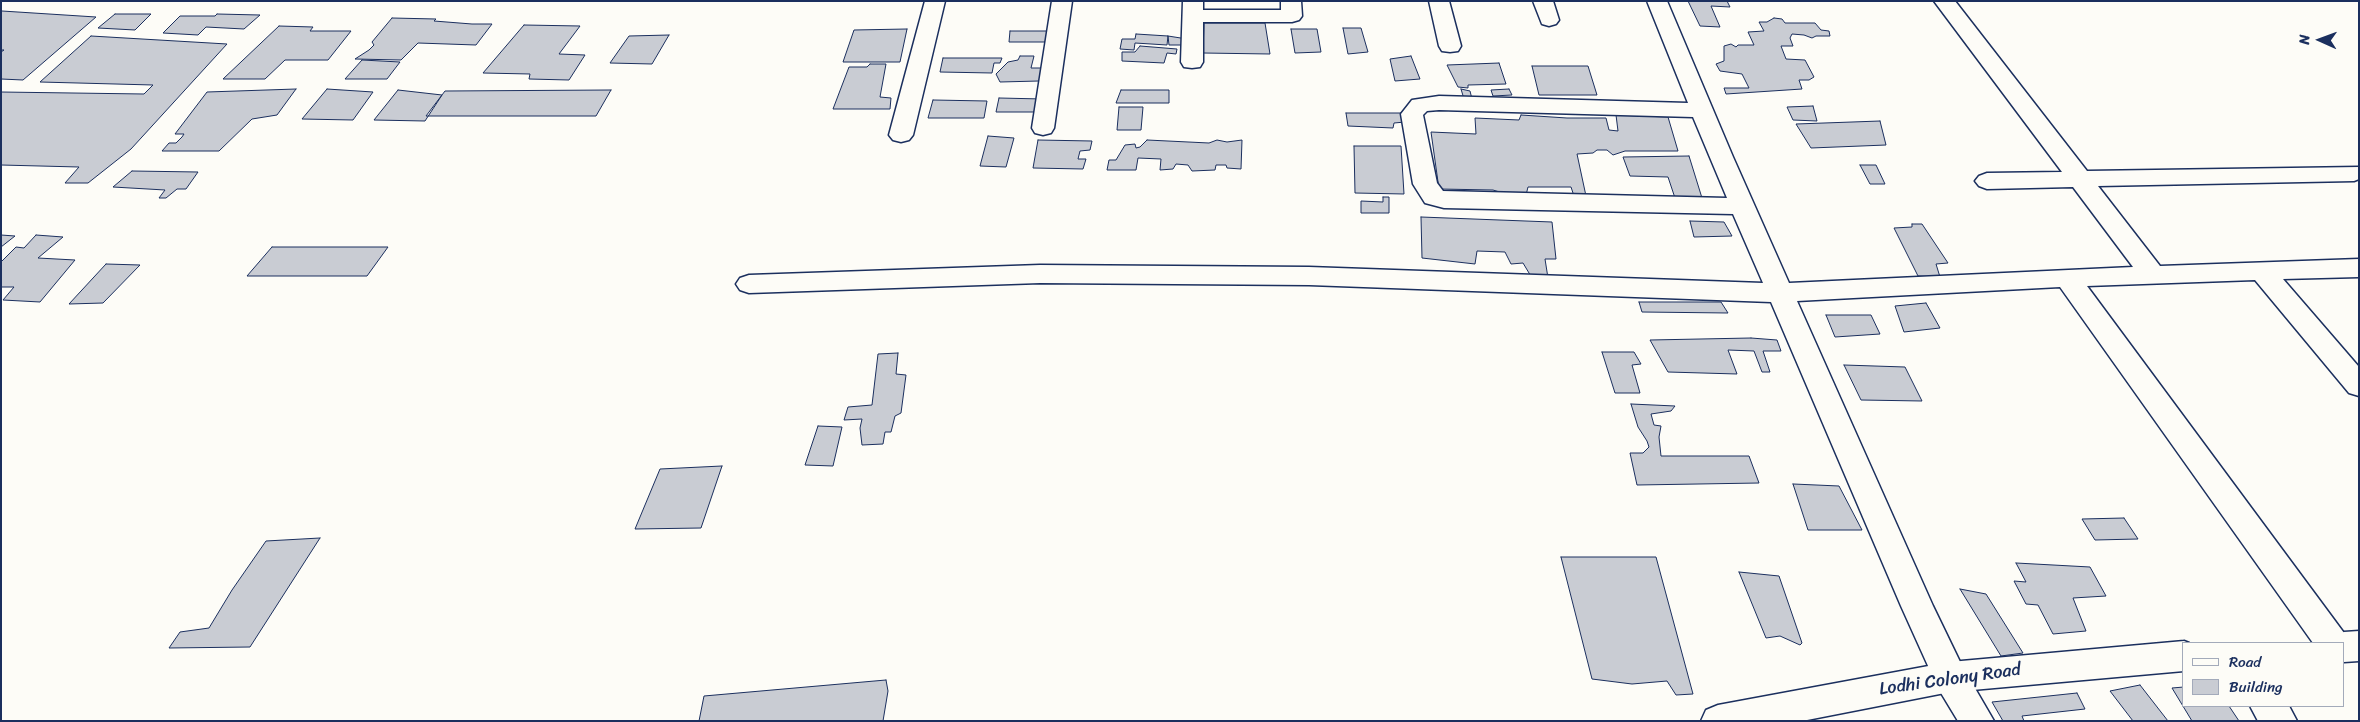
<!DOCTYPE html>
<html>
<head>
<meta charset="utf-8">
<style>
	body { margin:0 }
	#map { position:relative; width:2360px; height:722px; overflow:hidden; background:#fdfcf7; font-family:Sriracha,sans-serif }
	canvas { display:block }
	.frame { position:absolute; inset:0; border:2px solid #1b2f5e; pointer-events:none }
	.legend { position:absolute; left:2182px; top:642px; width:162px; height:65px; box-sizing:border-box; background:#fdfcf7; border:1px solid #a3aaba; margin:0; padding:6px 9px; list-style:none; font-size:15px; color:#1b2f5e }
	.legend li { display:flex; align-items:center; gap:10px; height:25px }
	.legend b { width:25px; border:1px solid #a3aaba }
	.north { position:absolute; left:2295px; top:15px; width:50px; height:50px; -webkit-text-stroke:4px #fdfcf7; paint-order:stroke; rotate:272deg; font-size:14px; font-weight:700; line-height:20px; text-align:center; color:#1b2f5e }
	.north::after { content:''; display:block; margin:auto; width:18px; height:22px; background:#1b2f5e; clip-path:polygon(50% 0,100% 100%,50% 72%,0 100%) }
</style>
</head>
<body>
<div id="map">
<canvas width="2360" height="722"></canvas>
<div class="frame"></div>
<ul class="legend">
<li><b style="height:6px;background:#fdfcf7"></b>Road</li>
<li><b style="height:14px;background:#c9ccd3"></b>Building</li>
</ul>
<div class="north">N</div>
</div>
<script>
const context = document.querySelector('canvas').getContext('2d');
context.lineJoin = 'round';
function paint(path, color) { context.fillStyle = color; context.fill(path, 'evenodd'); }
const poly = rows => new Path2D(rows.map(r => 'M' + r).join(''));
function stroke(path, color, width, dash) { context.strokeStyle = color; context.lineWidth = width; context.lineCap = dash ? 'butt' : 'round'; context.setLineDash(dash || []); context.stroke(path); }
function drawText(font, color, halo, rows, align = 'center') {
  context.font = font + ' Sriracha,sans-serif'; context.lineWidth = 4; context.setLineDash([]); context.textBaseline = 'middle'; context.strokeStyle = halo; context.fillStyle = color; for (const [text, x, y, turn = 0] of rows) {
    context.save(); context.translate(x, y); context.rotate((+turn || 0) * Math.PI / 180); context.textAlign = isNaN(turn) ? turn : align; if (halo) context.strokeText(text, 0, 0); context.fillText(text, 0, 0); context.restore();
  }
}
const building = poly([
	[1688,1,1727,1,1730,7,1711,6,1720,27,1700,26,1688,1],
	[1,11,2,11,96,17,23,80,1,79,1,52,4,50,1,50,1,11],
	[115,14,151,14,135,30,98,28,115,14],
	[217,14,260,15,244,29,206,27,198,35,163,33,180,16,215,16,217,14],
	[392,18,436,19,434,21,472,24,492,24,476,45,418,43,401,60,355,59,369,50,374,45,372,42,392,18],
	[1774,18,1782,19,1785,23,1815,23,1821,30,1829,31,1830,36,1816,36,1812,38,1804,35,1792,34,1790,38,1793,46,1781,46,1786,59,1805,60,1814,77,1809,80,1799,80,1802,89,1726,94,1724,88,1749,88,1742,74,1720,71,1716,64,1724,61,1724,46,1731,44,1736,47,1738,45,1754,45,1748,32,1764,31,1759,22,1767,22,1774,18],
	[1204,23,1265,23,1270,54,1203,53,1204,23],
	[524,25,580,26,559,54,585,55,569,80,529,79,530,74,483,73,524,25],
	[279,26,313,27,310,31,351,31,328,60,285,60,265,79,223,79,279,26],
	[1343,28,1361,28,1368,52,1348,54,1343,28],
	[907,29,900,62,843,62,854,30,907,29],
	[1291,29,1317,29,1321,52,1295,53,1291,29],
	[1010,31,1050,31,1051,42,1009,42,1010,31],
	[1136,34,1168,36,1167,45,1135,43,1134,50,1120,49,1122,39,1135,39,1136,34],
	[669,35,652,64,610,63,629,36,669,35],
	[91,36,227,44,131,149,88,183,65,183,79,167,1,165,1,92,144,94,153,85,40,82,91,36],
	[1168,36,1187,39,1187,45,1169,45,1168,36],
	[1140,46,1177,49,1176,54,1167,53,1164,63,1122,61,1122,52,1135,52,1140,46],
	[1020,56,1034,56,1031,68,1042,68,1039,81,1000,82,996,74,1008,62,1018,60,1020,56],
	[1411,56,1420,79,1395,81,1390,59,1411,56],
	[943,58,1002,58,1000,63,994,63,992,73,940,72,943,58],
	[362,60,400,62,387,79,345,79,362,60],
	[1499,63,1506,84,1468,85,1468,88,1458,87,1447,65,1499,63],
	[870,64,886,64,880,97,891,98,890,109,833,109,849,67,867,67,870,64],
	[1532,66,1588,66,1597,95,1539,95,1532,66],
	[296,89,277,115,252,119,219,151,162,151,169,143,176,143,182,137,184,134,175,134,207,92,296,89],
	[327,89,373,92,353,120,302,119,327,89],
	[1461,89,1470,91,1472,99,1464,99,1461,89],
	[1509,89,1512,95,1493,96,1491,90,1509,89],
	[398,90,442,95,425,121,374,120,398,90],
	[611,90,596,116,426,116,445,91,611,90],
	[1121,90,1169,90,1169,103,1116,103,1121,90],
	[999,98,1043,99,1042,112,996,112,999,98],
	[933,100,987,101,984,118,928,118,933,100],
	[1813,106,1817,121,1793,120,1787,107,1813,106],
	[1119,107,1143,107,1141,130,1117,130,1119,107],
	[1346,113,1405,113,1405,122,1394,123,1393,128,1348,126,1346,113],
	[1521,115,1567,118,1606,118,1609,130,1618,131,1616,115,1668,117,1678,151,1625,151,1613,155,1607,150,1597,150,1593,153,1577,154,1586,196,1574,196,1571,187,1528,187,1526,195,1506,194,1493,190,1439,189,1431,132,1476,134,1475,118,1519,120,1521,115],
	[1880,121,1886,145,1811,148,1796,124,1880,121],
	[988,136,1014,138,1006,167,980,166,988,136],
	[1038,140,1092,141,1090,150,1080,151,1078,159,1086,159,1083,169,1033,168,1038,140],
	[1147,140,1209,143,1217,140,1227,142,1242,140,1241,169,1227,168,1226,165,1216,165,1215,170,1192,171,1188,165,1176,164,1173,169,1160,170,1161,159,1138,158,1136,170,1107,170,1109,160,1116,160,1125,145,1135,144,1136,148,1140,147,1147,140],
	[1354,146,1401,146,1404,194,1355,193,1354,146],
	[1689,156,1702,198,1675,198,1668,177,1630,176,1623,157,1689,156],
	[1860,165,1876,165,1885,184,1870,184,1860,165],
	[132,171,198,172,186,189,177,189,166,198,159,198,165,190,113,187,132,171],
	[1383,197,1389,197,1389,213,1361,213,1361,201,1383,202,1383,197],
	[1421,217,1552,222,1556,259,1545,259,1548,278,1532,278,1523,263,1511,264,1505,252,1477,251,1475,264,1422,258,1421,217],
	[1690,221,1724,222,1732,236,1694,237,1690,221],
	[1912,224,1922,224,1948,263,1936,264,1940,277,1918,276,1894,228,1912,227,1912,224],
	[1,235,15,236,1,247,1,235],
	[36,235,63,237,38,258,75,260,40,302,3,300,14,287,1,287,1,262,16,247,24,248,36,235],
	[272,247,388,247,367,276,247,276,272,247],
	[106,264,140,265,103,303,69,304,106,264],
	[1639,302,1721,302,1728,313,1642,312,1639,302],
	[1926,303,1940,328,1904,332,1895,306,1926,303],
	[1826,315,1871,315,1880,334,1835,337,1826,315],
	[1751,338,1777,340,1781,351,1763,351,1770,372,1762,372,1754,351,1728,350,1737,374,1668,372,1650,340,1751,338],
	[1602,352,1634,352,1641,364,1632,365,1640,393,1615,393,1602,352],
	[898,353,896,374,906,375,901,413,895,416,891,432,885,432,883,444,862,445,860,428,862,419,844,420,848,407,872,405,878,354,898,353],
	[1844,365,1905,367,1922,401,1861,400,1844,365],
	[1631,404,1675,406,1671,411,1651,414,1654,425,1661,426,1659,437,1661,456,1749,456,1759,483,1637,485,1630,453,1643,453,1649,447,1647,441,1638,427,1631,404],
	[818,426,842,427,833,466,805,465,818,426],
	[722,466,701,528,635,529,660,469,722,466],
	[1793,484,1839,486,1862,530,1808,530,1793,484],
	[2124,518,2138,539,2095,540,2082,519,2124,518],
	[320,538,250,647,169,648,180,632,209,628,232,590,266,541,320,538],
	[1561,557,1656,557,1693,694,1676,695,1667,681,1632,684,1592,679,1561,557],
	[2016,563,2090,567,2106,596,2073,598,2086,631,2053,634,2038,605,2026,604,2014,581,2026,582,2016,563],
	[1739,572,1779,576,1802,643,1800,645,1780,636,1766,638,1739,572],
	[1960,589,1986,594,2023,653,2001,656,1960,589],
	[886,680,888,691,883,721,699,721,704,696,886,680],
	[2140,685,2168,721,2133,721,2110,691,2140,685],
	[2184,687,2184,706,2229,706,2239,721,2192,721,2172,688,2184,687],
	[2077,693,2085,709,2022,716,2024,721,2003,721,1992,702,2077,693]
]);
const minor = poly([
	[925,1,945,1,913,135,909,140,901,142,893,140,889,135,925,1],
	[1052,1,1072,1,1054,128,1051,133,1043,135,1035,133,1032,128,1052,1],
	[1183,1,1203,1,1203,10,1281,10,1281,1,1301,1,1302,16,1299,20,1292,22,1203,22,1203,62,1200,67,1192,68,1184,67,1181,62,1183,1],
	[1429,1,1449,1,1461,46,1458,51,1450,52,1442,51,1439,46,1429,1],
	[1533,1,1553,1,1559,20,1556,24,1549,26,1542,24,1533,1],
	[1647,1,1667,1,1733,157,1789,283,2133,267,2073,187,1987,189,1979,186,1975,181,1979,176,1987,173,2062,172,1934,1,1955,1,2087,171,2359,167,2359,179,2354,181,2098,186,2160,266,2359,259,2359,277,2283,279,2359,367,2359,396,2349,393,2255,280,2087,286,2344,633,2349,643,2344,653,2344,643,2313,643,2060,287,1797,301,1933,606,1962,666,1994,721,1958,721,1938,688,1901,606,1771,302,1309,285,1040,283,749,293,740,290,736,284,740,278,749,275,1040,265,1309,267,1763,283,1733,214,1444,208,1425,203,1413,184,1401,114,1412,100,1439,96,1688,103,1647,1],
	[1439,110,1693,117,1727,198,1443,191,1437,183,1423,115,1427,111,1439,110],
	[2250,706,2289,706,2297,721,2258,721,2250,706]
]);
const major = poly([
	[2359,631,2359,661,2344,662,2344,643,2329,643,2332,637,2344,632,2359,631],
	[2184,641,2189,643,2184,643,2184,671,1950,692,1802,721,1701,721,1706,710,1718,705,1950,662,2184,641]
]);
const nearStreetnames = [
	["Lodhi Colony Road",1950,680,-8]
];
paint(building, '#c9ccd3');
stroke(building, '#1b2f5e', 1);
stroke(minor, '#1b2f5e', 3);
stroke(major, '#1b2f5e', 3);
paint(minor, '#fdfcf7');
paint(major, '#fdfcf7');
drawText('18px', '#1b2f5e', '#fdfcf7', nearStreetnames);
</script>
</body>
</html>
